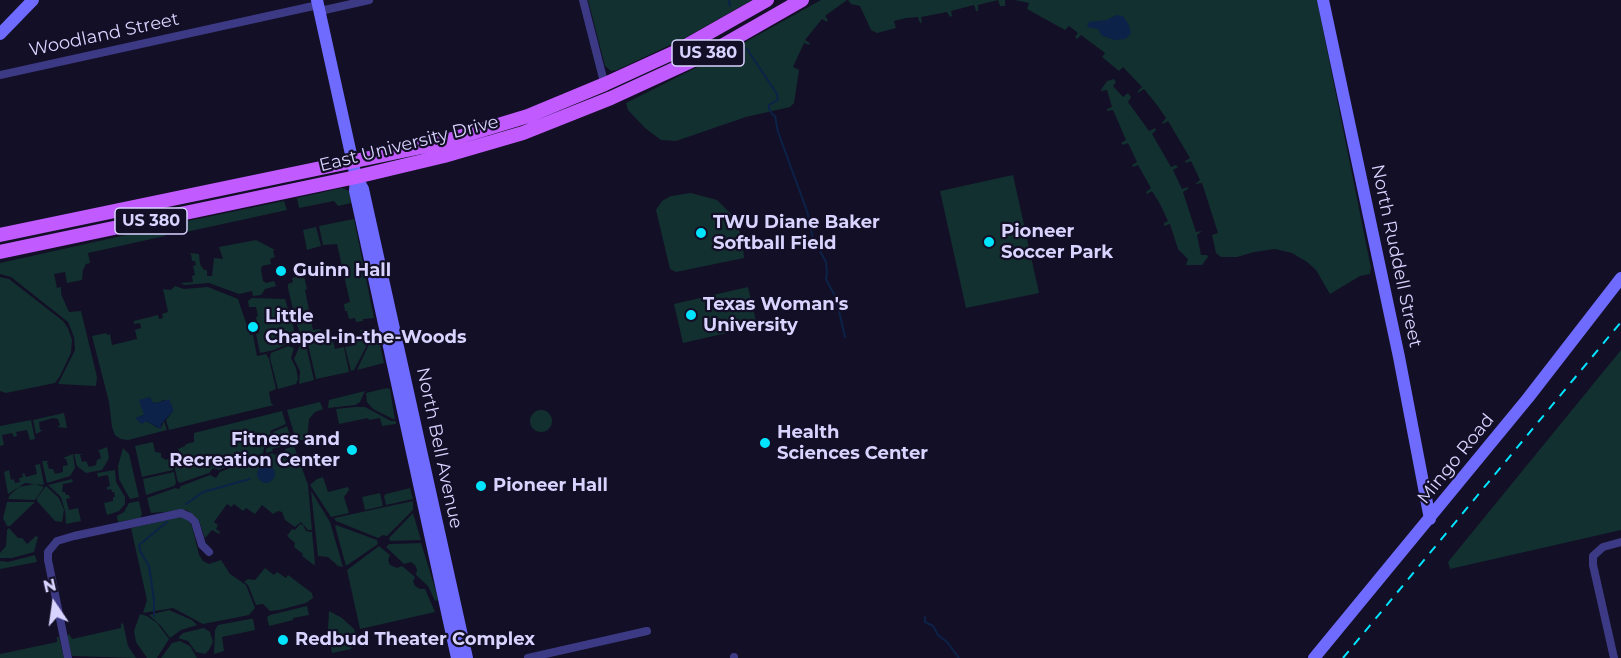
<!DOCTYPE html>
<html>
<head>
<meta charset="utf-8">
<style>
	body { margin:0 }
	#map { position:relative; width:1621px; height:658px; overflow:hidden; background:#130f26; font-family:Montserrat,sans-serif }
	canvas { display:block }
	.north { position:absolute; left:24px; top:574px; width:60px; height:60px; -webkit-text-stroke:4px #130f26; paint-order:stroke; rotate:347deg; font-size:16px; font-weight:700; line-height:24px; text-align:center; color:#d9d4ff }
	.north::after { content:''; display:block; margin:auto; width:21px; height:27px; background:#d9d4ff; clip-path:polygon(50% 0,100% 100%,50% 72%,0 100%) }
</style>
</head>
<body>
<div id="map">
<canvas width="1621" height="658"></canvas>
<div class="north">N</div>
</div>
<script>
const context = document.querySelector('canvas').getContext('2d');
context.lineJoin = 'round';
function paint(path, color) { context.fillStyle = color; context.fill(path, 'evenodd'); }
const poly = rows => new Path2D(rows.map(r => 'M' + r).join(''));
function stroke(path, color, width, dash) { context.strokeStyle = color; context.lineWidth = width; context.lineCap = dash ? 'butt' : 'round'; context.setLineDash(dash || []); context.stroke(path); }
function drawText(font, color, halo, rows, align = 'center') {
  context.font = font + ' Montserrat,sans-serif'; context.lineWidth = 4.5; context.setLineDash([]); context.textBaseline = 'middle'; context.strokeStyle = halo; context.fillStyle = color; for (const [text, x, y, turn = 0] of rows) {
    context.save(); context.translate(x, y); context.rotate((+turn || 0) * Math.PI / 180); context.textAlign = isNaN(turn) ? turn : align; if (halo) context.strokeText(text, 0, 0); context.fillText(text, 0, 0); context.restore();
  }
}
const green = poly([
	[588,0,752,0,683,39,617,70,611,71,605,66],
	[821,0,847,0,825,16,828,20,827,22,822,19,805,40,810,43,809,45,804,43,793,67,799,70,794,103,790,107,746,117,676,141,661,140,645,128,628,110,626,103,731,50],
	[848,0,1005,0,1005,6,1000,6,998,0,978,5,978,11,976,11,974,5,951,11,952,16,950,17,947,12,921,17,922,22,920,23,918,17,906,18,894,21,896,28,877,33,871,30,860,6,851,4],
	[1015,0,1317,0,1371,268,1370,274,1360,276,1330,294,1316,270,1307,262,1292,253,1275,249,1254,252,1237,257,1221,257,1216,253,1212,235,1218,233,1202,183,1195,184,1200,180,1191,161,1186,163,1185,161,1190,158,1168,121,1163,124,1162,123,1166,118,1157,105,1144,89,1138,93,1138,91,1142,87,1123,67,1119,71,1102,57,1105,53,1081,35,1077,39,1075,37,1078,33,1069,26,1065,30,1027,9,1029,3],
	[1114,79,1116,82,1113,86,1123,97,1128,93,1131,97,1128,102,1149,131,1155,128,1156,130,1152,134,1171,167,1176,165,1178,167,1173,170,1182,189,1188,187,1188,189,1183,192,1196,232,1202,231,1197,235,1201,255,1207,255,1208,257,1202,265,1186,265,1188,259,1178,249,1170,224,1164,226,1164,223,1168,221,1160,204,1152,191,1147,194,1146,192,1151,188,1138,165,1133,167,1132,165,1137,162,1128,143,1123,145,1121,143,1126,140,1113,110,1107,111,1107,109,1112,107,1107,90,1101,91,1101,90,1107,81],
	[1013,175,1039,293,966,308,940,191],
	[342,188,349,191,351,203,338,206,334,201,299,208,297,198],
	[691,193,717,200,734,217,742,238,744,258,676,272,670,269,656,210,662,201,671,196],
	[284,201,287,210,186,232,181,231,180,225,183,222],
	[354,219,374,318,363,319,363,321,356,322,355,318,349,319,347,311,345,311,344,304,350,302,337,244,323,245,319,226],
	[162,227,165,228,165,236,88,253,90,263,86,264,83,270,82,280,67,283,65,272,54,274,57,288,61,287,61,294,69,312,81,311,97,377,96,386,58,384,75,350,74,337,68,322,11,277,0,274,0,263],
	[316,227,321,246,307,250,303,230],
	[256,240,275,250,273,251,275,257,270,259,271,264,262,266,261,270,263,281,266,283,274,281,276,286,265,289,261,295,253,296,252,291,239,294,209,283,184,285,181,283,193,282,192,276,195,275,193,266,196,265,195,261,192,261,191,254,189,253,199,254,200,264,204,270,207,270,207,276,212,276,214,258,223,259,219,247],
	[303,272,307,289,305,290,313,330,320,329,321,331,301,336,297,324,304,322,301,313,294,314,288,288,288,284,293,282,292,278,302,275],
	[0,277,9,279,63,321,68,328,72,340,71,353,60,376,55,383,6,393,0,391],
	[175,286,184,289,208,287,238,299,250,335,253,335,257,356,266,354,269,359,276,389,269,392,271,403,274,405,169,430,166,420,173,411,164,400,157,403,152,402,150,397,144,415,136,418,146,421,158,428,161,428,164,421,167,430,128,440,121,439,115,435,112,427,109,402,92,336,106,333,107,335,110,334,112,345,137,339,135,330,141,328,140,323,134,324,134,321,158,315,159,319,163,318,162,314,168,312,163,289,171,290],
	[748,287,757,326,683,343,674,304],
	[252,298,285,299,294,329,290,343,274,350,260,353,256,334,259,333,256,317,258,316,256,307,249,307,248,301],
	[376,327,384,363,357,370,369,344,369,329],
	[365,329,368,334,366,347,354,370,351,371,345,347,355,345,354,337,361,334,360,330],
	[322,337,323,339,326,338,327,342,333,341,335,349,344,347,349,372,316,379,307,340],
	[302,341,305,341,314,380,299,384,300,371,294,359],
	[288,346,294,348,291,358,296,368,298,379,296,384,278,389,270,358,271,353],
	[1621,350,1621,530,1450,569,1448,562],
	[387,388,390,389,395,420,373,409,367,402,366,393],
	[365,391,360,402,355,405,328,408,329,400],
	[320,402,323,409,315,412,309,419,307,440,296,440,287,410],
	[355,407,365,407,391,421,396,421,396,424,382,426,380,418,369,420,368,418,339,424,336,409],
	'530 421a11 11 0 1 1 22 0a11 11 0 1 1-22 0Z',
	[282,411,286,424,270,431,273,442,264,448,263,454,240,461,219,470,213,468,209,473,180,483,178,482,172,457,176,459,180,453,178,449,185,446,186,444,194,442,194,433],
	[64,413,67,428,57,427,60,425,58,419,53,418,39,422,40,430,43,430,36,434,33,420],
	[31,420,35,439,30,440,27,430,16,432,17,436,14,437,12,433,2,435,4,445,0,446,0,426],
	[287,426,293,444,272,449,273,451,266,453,266,449,275,444,273,432],
	[153,442,155,452,161,453,161,457,166,460,171,458,173,470,142,477,135,446],
	[294,446,308,485,312,530,308,530,301,522,295,527,285,520,282,512,278,511,273,514,262,505,255,514,246,508,243,511,234,504,231,507,227,504,214,522,218,525,216,529,220,532,219,534,212,530,205,538,199,521,187,510,151,513,147,498,175,488,179,489,181,486,210,475,216,478,220,472,238,465,242,466,244,463,273,453,274,455,285,451,285,449],
	[107,447,109,458,102,470,86,473,77,466,74,454,83,454,80,455,82,462,86,461,89,467,96,465,97,460,101,458,99,451,97,451],
	[123,448,129,454,139,497,130,499,119,479,118,466],
	[73,454,75,468,70,476,47,483,42,461,50,461,47,462,49,469,53,469,55,474,63,472,63,466,68,465,66,459,63,458],
	[40,464,44,485,25,483,8,494,4,472,9,470,11,480,14,479,15,483,20,482,19,478,23,477,22,474,24,473,26,477,37,474,35,465],
	[115,470,116,482,125,497,125,504,119,511,107,515,104,503,113,501,113,497,115,497,114,492,112,492,111,489,107,490,107,487,110,486,108,475,98,477,97,473],
	[174,472,176,483,174,486,146,495,143,479],
	[323,477,328,492,348,487,349,490,344,497,349,513,331,517,310,485,317,479],
	[72,479,73,482,63,484,62,492,65,492,66,495,69,495,70,498,66,499,69,510,78,508,81,521,66,524,65,511,61,497,48,485],
	[35,484,44,487,35,500,8,499,10,495,19,487],
	[46,486,59,498,64,510,62,522,55,521,37,501,37,498],
	[410,488,413,499,386,505,384,496,386,494],
	[311,491,330,522,343,567,338,566,328,557,318,556],
	[380,493,383,506,365,510,362,497],
	[139,501,142,514,140,518,118,522,117,516,124,512,129,503],
	[413,501,413,510,387,536,383,535,378,538,336,521,334,518],
	[7,502,35,502,10,526,7,526,3,518],
	[413,513,421,540,390,541,389,538],
	[181,517,188,520,192,526,199,555,203,561,209,564,221,560,230,574,246,585,255,608,249,615,203,624,173,608,143,613,147,600,131,528],
	[300,524,303,525,306,531,312,532,315,564,314,565,302,556,303,554,294,547,295,543,287,536,292,529,295,530],
	[336,525,377,540,378,544,346,566,335,526],
	[9,528,18,538,22,538,27,544,36,536,38,537,34,552,12,558,0,558,0,553,6,546,7,530],
	[421,543,435,588,438,600,435,601,428,586,416,575,417,570,415,565,411,562,404,564,386,547,389,544],
	[379,546,390,555,388,560,390,565,397,568,402,566,415,577,413,581,415,586,420,589,425,589,435,612,360,629,347,570],
	[35,555,37,562,0,569,0,561,8,562],
	[265,568,274,575,277,572,286,578,288,575,312,593,313,598,306,603,279,610,270,611,263,604,256,605,248,585,244,582,248,579,255,580],
	[307,606,309,615,293,618,293,620,269,626,267,617,270,615],
	[169,610,192,620,197,625,181,630,170,638,161,626,149,615],
	[329,611,342,618,354,629,358,642,353,644,351,649,332,653,328,629],
	[140,614,147,616,157,623,169,639,157,658,147,658,136,642,134,631],
	[250,619,253,619,255,630,222,637,224,651,214,654,215,630,218,625],
	[123,623,128,646,136,658,72,656,67,636,69,634,72,639,121,628,121,624],
	[204,628,210,632,213,642,209,650,205,654,196,652,188,641,178,638,183,633],
	[57,637,59,637,64,658,0,658,0,654,57,642],
	[180,641,190,646,197,658,161,658,172,643]
]);
const water = poly([
	[1116,15,1123,16,1129,25,1131,34,1125,39,1115,40,1102,36,1098,29,1087,27,1089,22,1107,20],
	[150,397,152,402,157,403,169,399,173,408,173,411,161,424,161,429,146,421,142,424,135,418,144,415,139,400],
	'257 474a9 9 0 1 1 18 0a9 9 0 1 1-18 0Z'
]);
const stream = poly([
	[729,0,730,6],
	[747,49,777,94,778,100,769,105,769,108,772,114,775,116,778,132,807,211,813,238,826,262,827,273,826,279,836,298,845,337],
	[186,504,203,492,250,479],
	[154,616,154,600,149,566,140,551,139,545,167,522],
	[925,617,925,622,933,626,938,635,947,642,959,658]
]);
const street = poly([
	[583,0,605,86],
	[320,11,369,0],
	[0,75,318,5],
	[734,657,734,658],
	[68,658,48,560,48,552,57,541,74,536,181,513,190,517,195,522,202,545,209,552],
	[528,658,647,631],
	[1614,658,1593,565,1593,556,1603,547,1621,542]
]);
const secondary = poly([
	[317,0,356,177,355,191,457,658],
	[1323,0,1399,357,1430,519],
	[0,34,33,0],
	[356,177,363,189,467,658],
	[1314,658,1528,398,1621,278]
]);
const primary = poly([
	[0,235,436,144,528,116,605,84,675,52,767,0],
	[0,252,356,177,444,156,523,133,611,98,711,52,802,0]
]);
const rail = poly([
	[1343,658,1621,322]
]);
const markers = [
	[701,233,6,"#00e5ff"],
	[989,242,6,"#00e5ff"],
	[281,271,6,"#00e5ff"],
	[691,315,6,"#00e5ff"],
	[253,327,6,"#00e5ff"],
	[765,443,6,"#00e5ff"],
	[352,450,6,"#00e5ff"],
	[481,486,6,"#00e5ff"],
	[283,640,6,"#00e5ff"]
];
const shields = [
	[708,53,72],
	[151,221,72]
];
const shieldNames = [
	["US 380",708,53],
	["US 380",151,221]
];
const streetNames = [
	["Woodland Street",104,35,-12],
	["East University Drive",409,144,-14],
	["North Ruddell Street",1396,256,78],
	["North Bell Avenue",439,448,78],
	["Mingo Road",1456,459,-51]
];
const poiNames = [
	["TWU Diane Baker",713,223],
	["Softball Field",713,244],
	["Pioneer",1001,232],
	["Soccer Park",1001,253],
	["Guinn Hall",293,271],
	["Texas Woman's",703,305],
	["University",703,326],
	["Little",265,317],
	["Chapel-in-the-Woods",265,338],
	["Health",777,433],
	["Sciences Center",777,454],
	["Fitness and",340,440,"right"],
	["Recreation Center",340,461,"right"],
	["Pioneer Hall",493,486],
	["Redbud Theater Complex",295,640]
];
paint(green, '#12302f');
paint(water, '#0c2248');
stroke(stream, '#0c2248', 2);
stroke(street, '#3d3a85', 8);
stroke(secondary, '#6f6bff', 12);
stroke(primary, '#c25bff', 14);
stroke(rail, '#00e5ff', 2, [9, 8]);
for (const [x, y, r, color] of markers) { const dot = new Path2D(); dot.arc(x, y, r, 0, 2 * Math.PI); context.fillStyle = color; context.fill(dot); stroke(dot, '#130f26', 2); }
for (const [x, y, w] of shields) { const box = new Path2D(); box.roundRect(x - w / 2, y - 13, w, 26, 4.5); context.fillStyle = '#130f26'; context.fill(box); stroke(box, '#d9d4ff', 1.5); }
drawText('bold 16px', '#d9d4ff', null, shieldNames);
drawText('18px', '#d9d4ff', '#130f26', streetNames);
drawText('bold 18px', '#d9d4ff', '#130f26', poiNames, 'left');
</script>
</body>
</html>
